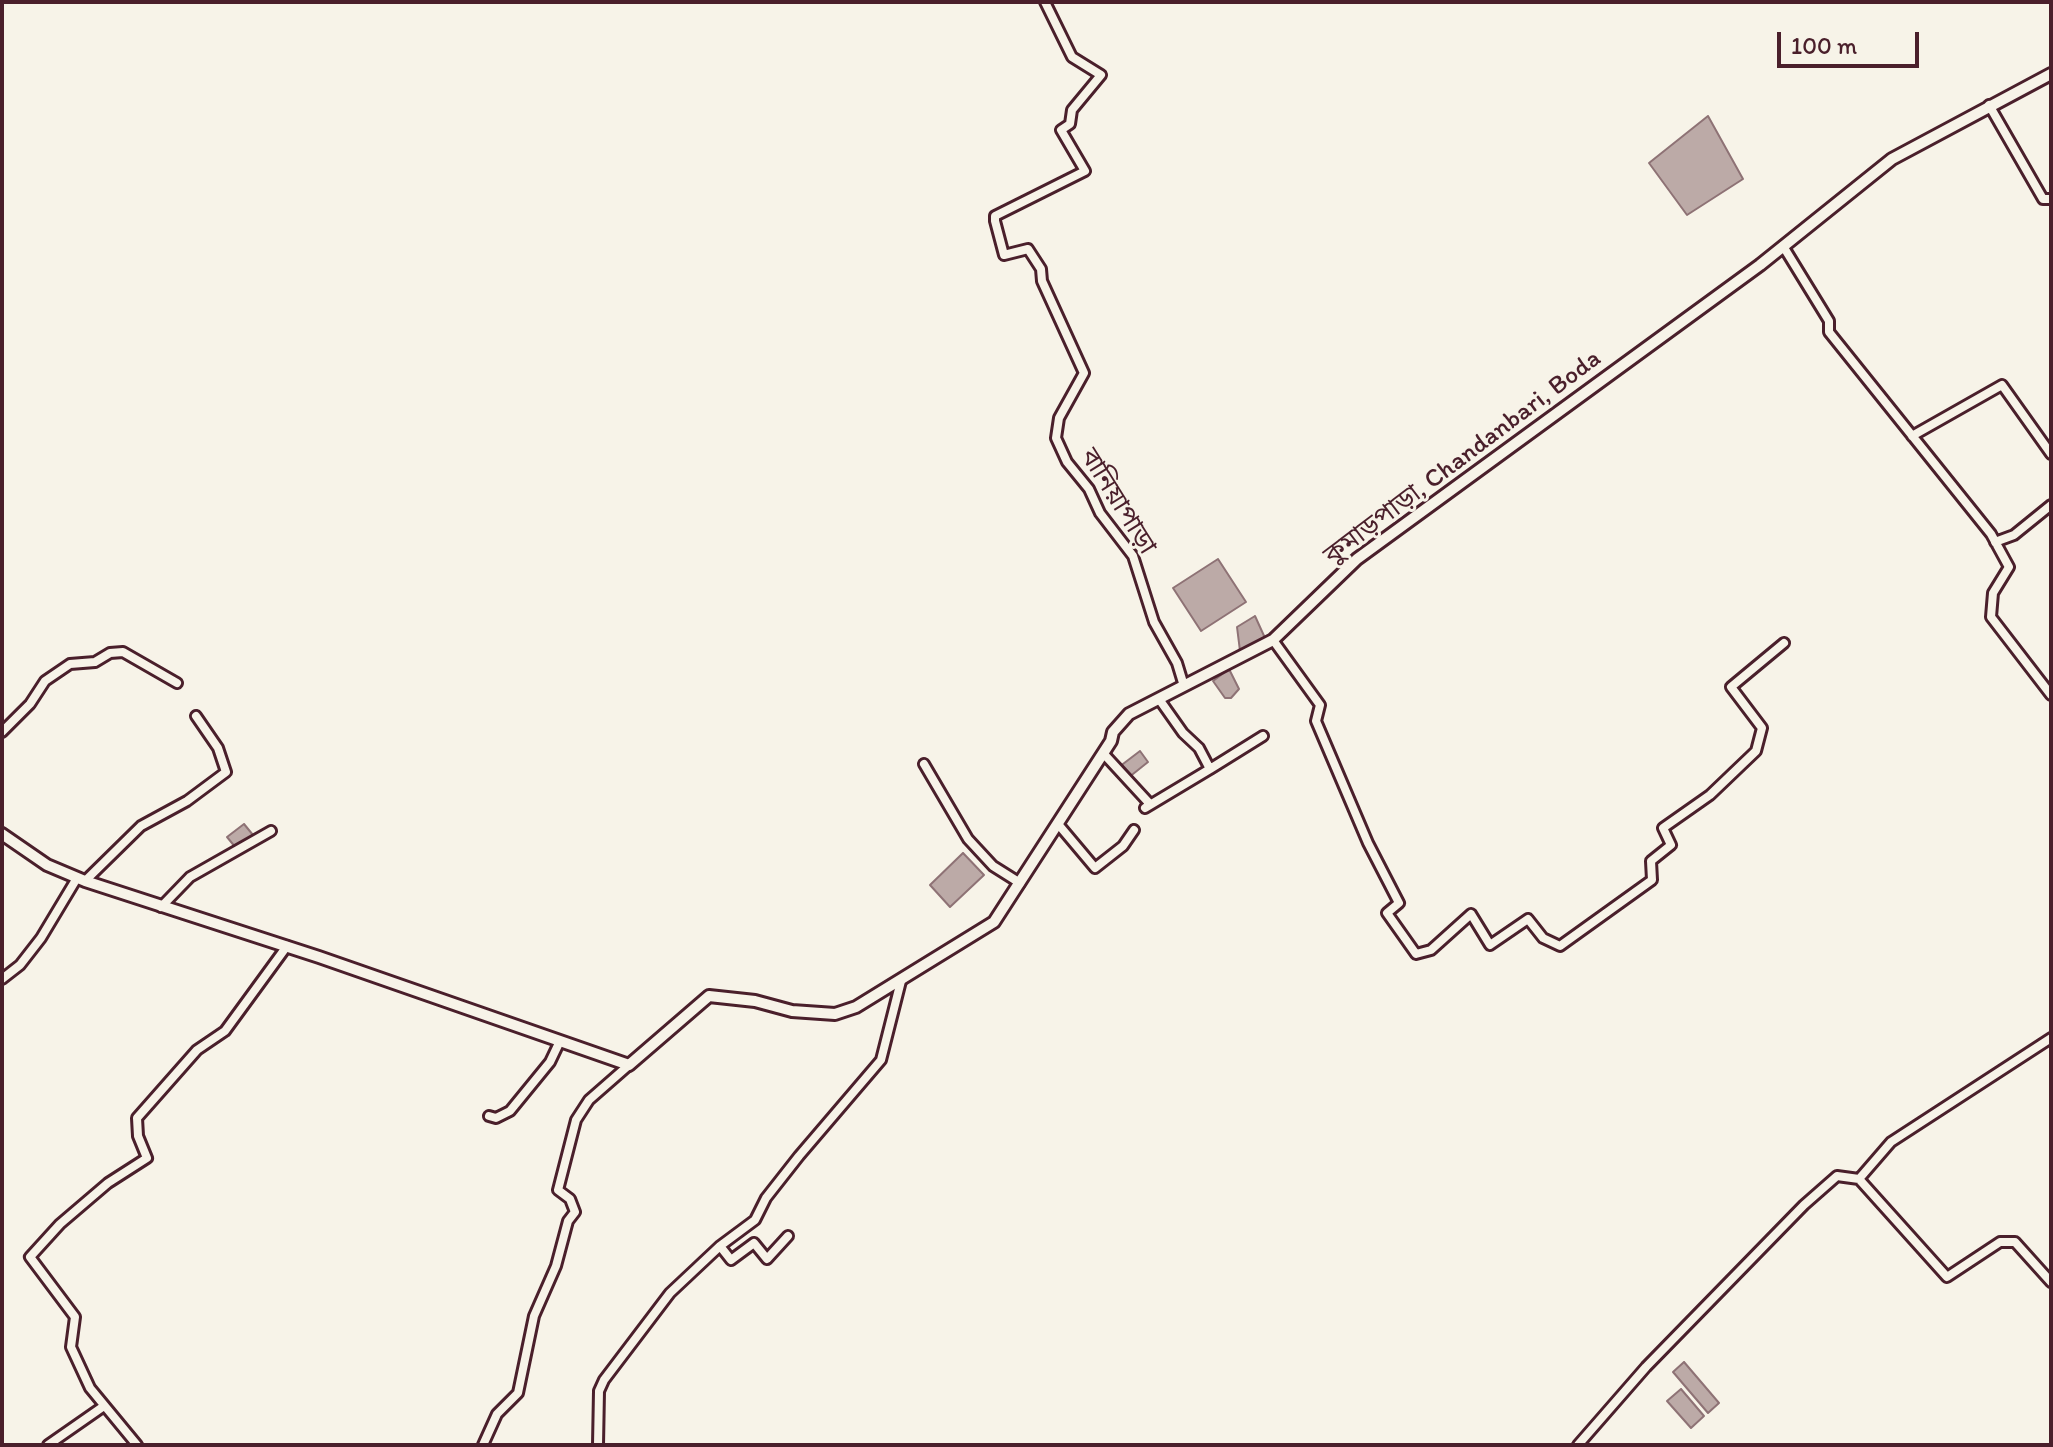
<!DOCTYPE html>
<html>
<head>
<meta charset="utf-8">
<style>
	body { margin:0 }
	#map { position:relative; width:2053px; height:1447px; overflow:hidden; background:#f7f3e8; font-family:Itim,sans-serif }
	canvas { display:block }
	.frame { position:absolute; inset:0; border:4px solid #4a1f2b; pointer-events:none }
	.scale { position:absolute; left:1777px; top:32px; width:142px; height:36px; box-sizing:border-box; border:4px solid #4a1f2b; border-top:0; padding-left:10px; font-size:24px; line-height:28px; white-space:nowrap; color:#4a1f2b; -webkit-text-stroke:6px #f7f3e8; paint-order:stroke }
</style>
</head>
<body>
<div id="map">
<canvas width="2053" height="1447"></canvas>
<div class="frame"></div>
<div class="scale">100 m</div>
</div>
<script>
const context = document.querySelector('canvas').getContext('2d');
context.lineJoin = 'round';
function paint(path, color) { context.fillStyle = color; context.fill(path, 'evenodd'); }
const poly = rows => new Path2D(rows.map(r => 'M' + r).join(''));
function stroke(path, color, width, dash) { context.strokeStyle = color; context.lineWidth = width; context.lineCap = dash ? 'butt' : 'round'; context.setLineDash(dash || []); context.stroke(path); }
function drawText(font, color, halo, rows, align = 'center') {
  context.font = font + ' Itim,"Noto Sans Bengali",sans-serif'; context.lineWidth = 6; context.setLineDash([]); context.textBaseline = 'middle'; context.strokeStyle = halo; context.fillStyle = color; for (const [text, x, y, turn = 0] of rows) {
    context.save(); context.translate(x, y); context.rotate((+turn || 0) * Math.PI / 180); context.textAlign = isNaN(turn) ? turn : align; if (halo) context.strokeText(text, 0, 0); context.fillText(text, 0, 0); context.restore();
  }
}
const water = poly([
	[1708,116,1743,179,1687,215,1649,163,1708,116],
	[1218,559,1246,602,1201,631,1173,588,1218,559],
	[1255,616,1265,638,1240,651,1237,627,1255,616],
	[1229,669,1239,689,1231,698,1225,698,1213,681,1229,669],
	[1140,751,1148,762,1128,778,1119,767,1140,751],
	[244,824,253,835,236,848,227,837,244,824],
	[963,853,984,875,950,907,930,885,963,853],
	[1684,1362,1719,1403,1708,1413,1673,1372,1684,1362],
	[1681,1389,1704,1416,1691,1428,1667,1401,1681,1389]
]);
const minor = poly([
	[1045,2,1072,57,1101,75,1072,110,1070,124,1061,130,1085,171,995,216,995,221,1004,255,1028,249,1041,269,1042,281,1084,373,1059,418,1056,438,1067,462,1089,489,1100,513,1133,556,1154,622,1177,663,1184,686],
	[1989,105,2043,199,2051,199],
	[1783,246,1829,321,1829,332,1991,534,2009,567,1993,593,1991,617,2051,695],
	[1912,436,2002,385,2051,454],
	[1995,542,2014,535,2051,505],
	[1273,640,1320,705,1316,721,1368,843,1399,903,1387,913,1416,954,1431,950,1471,914,1490,945,1528,919,1543,938,1560,946,1652,880,1651,861,1671,845,1663,828,1710,795,1756,751,1762,728,1731,687,1784,643],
	[2,732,30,704,45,681,70,664,95,662,110,653,123,652,177,683],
	[1103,753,1149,803],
	[924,764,968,839,993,866,1020,883],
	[1210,769,1263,736],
	[1145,808,1210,769,1199,748,1183,733,1159,699],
	[1058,824,1095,868,1123,846,1134,830],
	[85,881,141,826,187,801,226,772,218,748,196,716],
	[161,907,190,877,271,831],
	[2,979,20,965,41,938,77,878],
	[489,1116,496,1118,510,1111,550,1062,560,1041],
	[1859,1179,1891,1142,2051,1038],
	[720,1246,731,1260,754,1243,767,1259,788,1236],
	[48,1445,104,1406],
	[137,1445,90,1388,71,1347,75,1317,30,1257,60,1224,108,1183,147,1158,138,1136,137,1118,197,1050,225,1031,287,946],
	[483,1445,497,1414,518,1393,534,1316,556,1266,568,1221,575,1212,570,1199,558,1190,576,1120,589,1100,629,1065],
	[598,1445,599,1391,604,1380,670,1293,720,1246,755,1220,766,1198,799,1156,881,1060,901,981],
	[1578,1445,1646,1367,1804,1205,1837,1176,1859,1179,1947,1277,2000,1242,2015,1242,2051,1282]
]);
const tertiary = poly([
	[2,834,47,865,85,881,319,957,629,1065,709,996,755,1001,792,1011,835,1014,856,1007,994,922,1111,741,1113,732,1129,714,1273,640,1357,559,1760,265,1892,159,2051,74]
]);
const streetNames = [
	["কুমাড়পাড়া, Chandanbari, Boda",1463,458,-37],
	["বানিয়াপাড়া",1117,502,58]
];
paint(water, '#bcaaa7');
stroke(water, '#8e7275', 2);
stroke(minor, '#4a1f2b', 14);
stroke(tertiary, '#4a1f2b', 16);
stroke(minor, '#f7f3e8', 8);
stroke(tertiary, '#f7f3e8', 10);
drawText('26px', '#4a1f2b', '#f7f3e8', streetNames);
</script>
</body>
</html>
